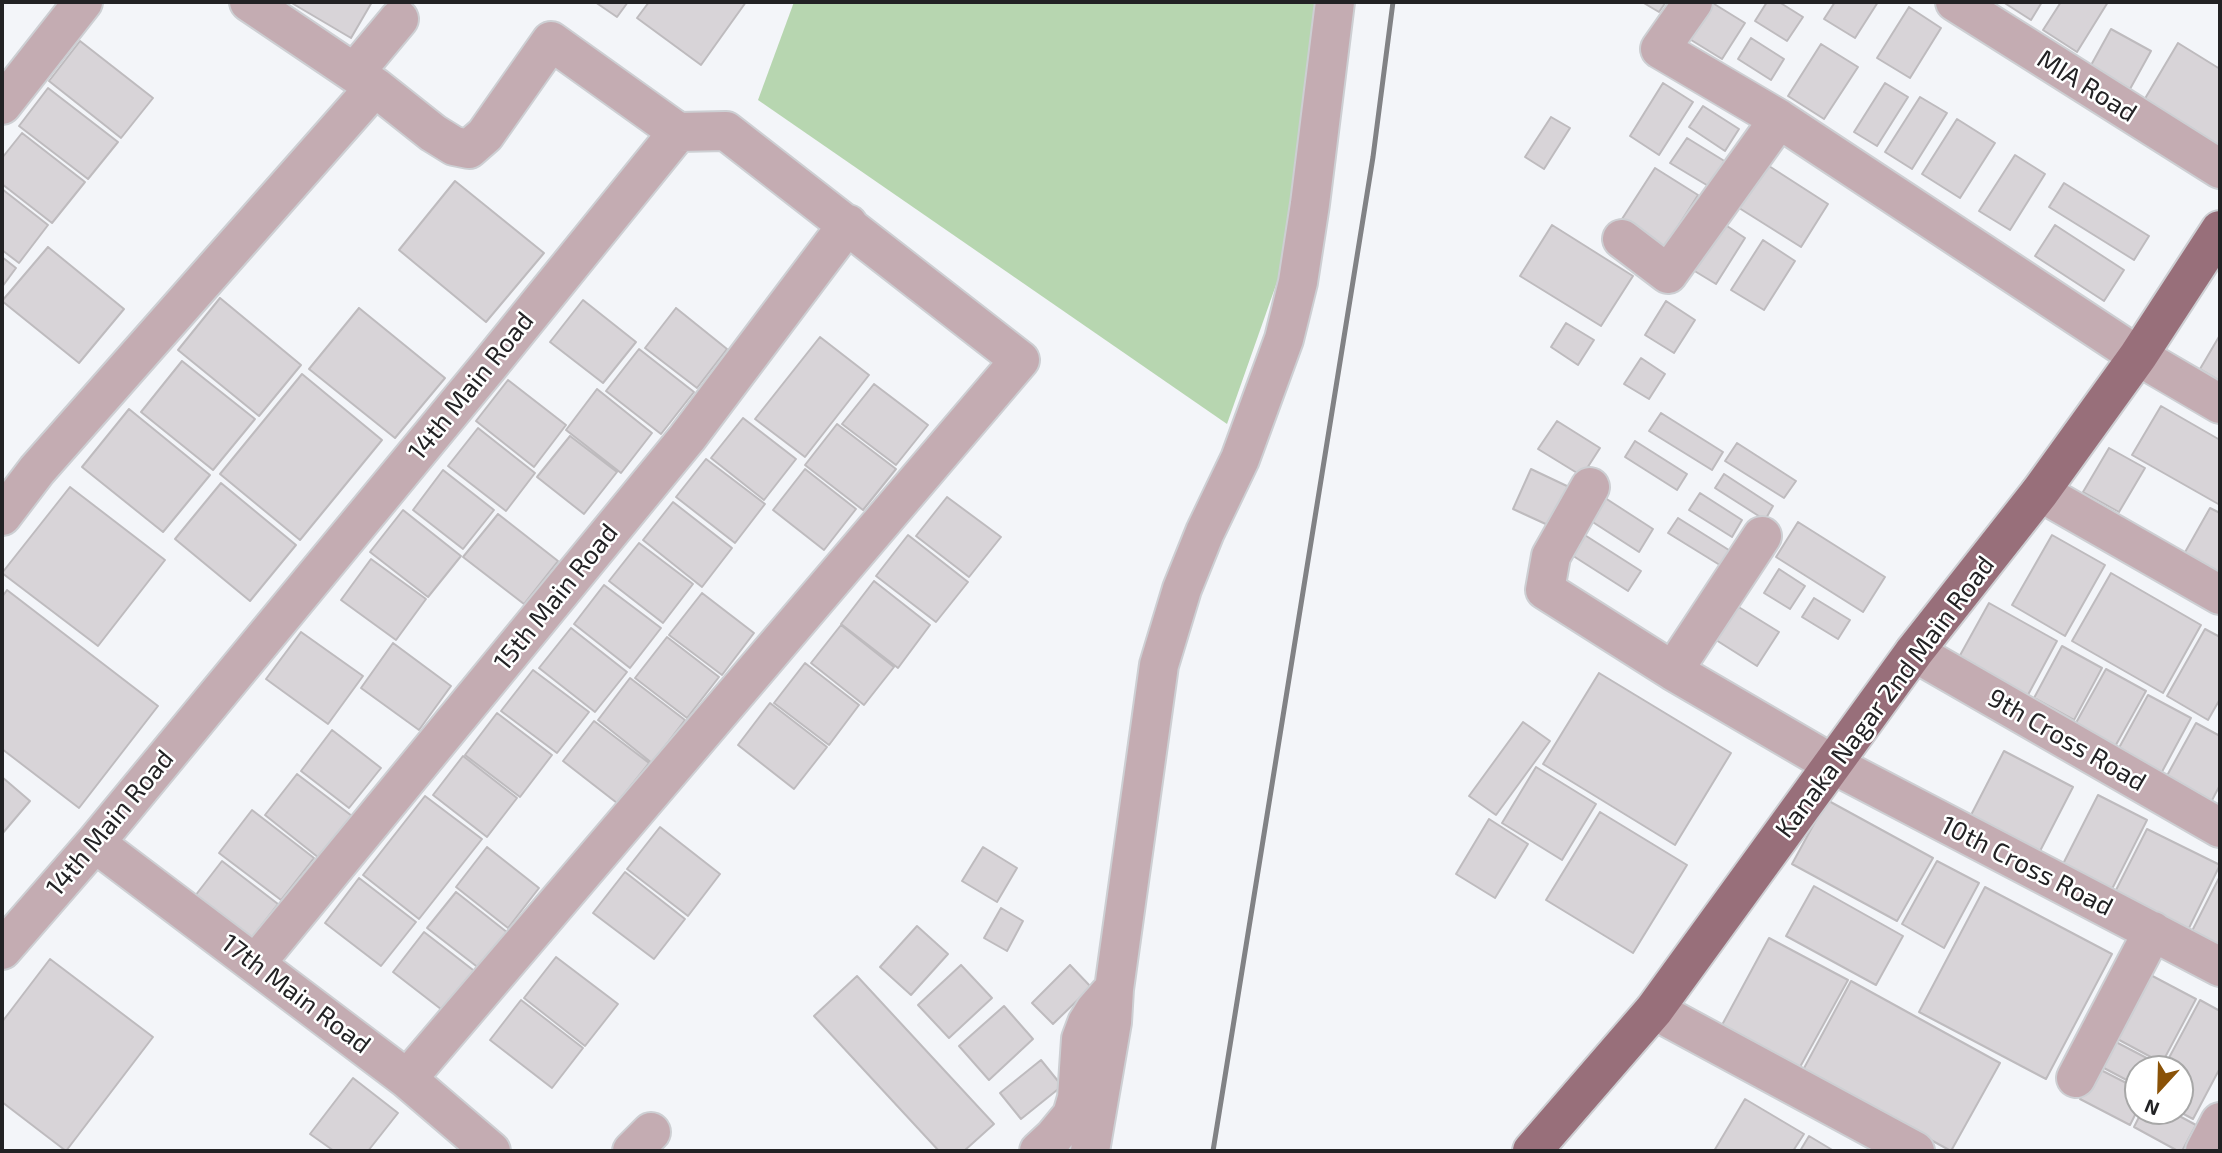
<!DOCTYPE html>
<html>
<head>
<meta charset="utf-8">
<style>
	body { margin:0 }
	#map { position:relative; width:2222px; height:1153px; overflow:hidden; background:#f3f5f9; font-family:"Exo 2",sans-serif }
	canvas { display:block }
	.frame { position:absolute; inset:0; border:4px solid #222224; pointer-events:none }
	.north { position:absolute; left:2124px; top:1055px; width:70px; height:70px; box-sizing:border-box; background:#fff; border:2px solid #a7a7a7; border-radius:50%; rotate:202deg; font-size:19px; font-weight:700; line-height:28px; text-align:center; color:#222224 }
	.north::after { content:''; display:block; margin:auto; width:24px; height:32px; background:#8a5207; clip-path:polygon(50% 0,100% 100%,50% 72%,0 100%) }
</style>
</head>
<body>
<div id="map">
<canvas width="2222" height="1153"></canvas>
<div class="frame"></div>
<div class="north">N</div>
</div>
<script>
const context = document.querySelector('canvas').getContext('2d');
context.lineJoin = 'round';
function paint(path, color) { context.fillStyle = color; context.fill(path, 'evenodd'); }
const poly = rows => new Path2D(rows.map(r => 'M' + r).join(''));
function stroke(path, color, width, dash) { context.strokeStyle = color; context.lineWidth = width; context.lineCap = dash ? 'butt' : 'round'; context.setLineDash(dash || []); context.stroke(path); }
function drawText(font, color, halo, rows, align = 'center') {
  context.font = font + ' "Exo 2",sans-serif'; context.lineWidth = 5; context.setLineDash([]); context.textBaseline = 'middle'; context.strokeStyle = halo; context.fillStyle = color; for (const [text, x, y, turn = 0] of rows) {
    context.save(); context.translate(x, y); context.rotate((+turn || 0) * Math.PI / 180); context.textAlign = isNaN(turn) ? turn : align; if (halo) context.strokeText(text, 0, 0); context.fillText(text, 0, 0); context.restore();
  }
}
const green = poly([
	[794,2,1318,2,1301,214,1227,424,758,100]
]);
const building = poly([
	[290,2,372,2,351,38,290,2],
	[595,2,628,2,617,17,595,2],
	[649,2,746,2,701,65,637,18,649,2],
	[1642,2,1666,2,1659,12,1642,2],
	[1711,2,1745,23,1722,59,1683,35,1711,2],
	[1767,2,1779,2,1803,17,1787,41,1755,21,1767,2],
	[1835,2,1878,2,1855,38,1824,19,1835,2],
	[2003,2,2042,2,2031,20,2003,2],
	[2061,2,2108,2,2077,52,2043,30,2061,2],
	[1909,7,1941,28,1910,78,1877,58,1909,7],
	[2111,29,2151,51,2130,89,2090,67,2111,29],
	[1751,38,1784,59,1771,80,1738,59,1751,38],
	[80,41,153,98,121,138,49,81,80,41],
	[2178,43,2220,69,2220,142,2214,152,2140,107,2178,43],
	[1821,44,1858,67,1824,119,1788,96,1821,44],
	[1663,83,1693,102,1659,155,1630,136,1663,83],
	[1885,83,1908,97,1877,146,1854,132,1885,83],
	[48,88,118,142,88,179,19,126,48,88],
	[1920,97,1947,113,1912,169,1885,152,1920,97],
	[1703,106,1739,129,1725,151,1689,127,1703,106],
	[1551,117,1570,128,1544,169,1525,157,1551,117],
	[1957,119,1995,143,1960,198,1922,174,1957,119],
	[22,133,85,182,52,223,2,184,2,158,22,133],
	[1687,138,1726,162,1710,187,1670,163,1687,138],
	[2015,155,2045,174,2010,230,1979,211,2015,155],
	[1755,157,1828,204,1801,247,1728,201,1755,157],
	[1655,168,1698,195,1665,247,1622,219,1655,168],
	[455,181,544,253,486,322,399,250,455,181],
	[2064,183,2149,236,2134,260,2049,207,2064,183],
	[2,189,48,225,19,263,2,250,2,189],
	[1718,220,1745,238,1716,284,1688,267,1718,220],
	[1552,225,1633,276,1601,326,1520,276,1552,225],
	[2055,225,2124,270,2104,301,2035,256,2055,225],
	[1763,240,1795,261,1764,310,1731,290,1763,240],
	[48,247,124,309,79,363,2,301,48,247],
	[2,257,16,268,2,287,2,257],
	[220,298,301,365,259,416,178,350,220,298],
	[583,300,636,342,603,383,550,342,583,300],
	[1666,301,1695,320,1674,353,1645,335,1666,301],
	[359,308,445,378,395,438,309,369,359,308],
	[676,308,727,349,697,388,645,348,676,308],
	[1566,323,1594,340,1578,365,1551,347,1566,323],
	[2220,335,2220,381,2200,369,2220,335],
	[820,337,869,375,805,457,755,419,820,337],
	[639,349,694,392,661,434,606,391,639,349],
	[1641,358,1665,374,1649,399,1624,384,1641,358],
	[182,361,255,419,213,470,141,412,182,361],
	[302,374,382,440,300,540,220,474,302,374],
	[508,380,566,425,534,467,476,421,508,380],
	[874,384,928,425,896,465,842,424,874,384],
	[597,389,652,433,621,473,566,430,597,389],
	[2161,406,2220,440,2220,505,2132,455,2161,406],
	[129,409,210,475,163,532,82,467,129,409],
	[1661,413,1723,452,1712,470,1649,431,1661,413],
	[743,418,796,459,764,500,711,458,743,418],
	[1557,421,1600,448,1582,476,1538,449,1557,421],
	[837,424,896,469,863,510,805,465,837,424],
	[478,428,535,473,506,511,448,466,478,428],
	[570,436,617,472,584,514,537,477,570,436],
	[1635,441,1687,474,1677,490,1625,457,1635,441],
	[1737,443,1796,481,1784,498,1725,461,1737,443],
	[2109,448,2145,468,2119,512,2083,492,2109,448],
	[706,459,765,504,735,543,676,497,706,459],
	[805,469,856,509,824,550,773,510,805,469],
	[1531,469,1569,487,1550,526,1513,509,1531,469],
	[443,470,494,510,463,549,413,510,443,470],
	[1724,474,1773,506,1765,520,1715,488,1724,474],
	[221,483,296,545,250,601,175,539,221,483],
	[70,487,165,560,98,646,2,573,70,487],
	[1700,493,1742,520,1732,537,1689,510,1700,493],
	[1602,496,1653,529,1639,552,1588,519,1602,496],
	[947,497,1001,537,969,577,916,536,947,497],
	[673,502,732,548,702,587,643,540,673,502],
	[2210,508,2220,513,2220,575,2184,554,2210,508],
	[403,510,461,556,428,597,370,552,403,510],
	[498,514,558,561,524,604,463,557,498,514],
	[1678,518,1732,552,1723,567,1668,533,1678,518],
	[1798,522,1885,577,1863,612,1776,557,1798,522],
	[1580,532,1641,571,1628,591,1567,552,1580,532],
	[908,535,968,582,936,622,876,576,908,535],
	[2052,535,2105,565,2065,636,2012,605,2052,535],
	[639,543,693,584,663,623,609,581,639,543],
	[371,559,426,599,396,640,341,600,371,559],
	[1779,569,1805,586,1790,609,1764,593,1779,569],
	[2111,573,2201,625,2163,693,2072,641,2111,573],
	[874,581,930,625,898,668,841,624,874,581],
	[604,585,661,628,630,668,574,624,604,585],
	[7,590,158,706,79,808,2,749,2,597,7,590],
	[702,593,754,633,722,675,669,635,702,593],
	[1814,598,1850,620,1838,639,1802,617,1814,598],
	[1989,603,2057,641,2022,706,1953,668,1989,603],
	[1737,606,1779,632,1757,666,1716,640,1737,606],
	[841,625,894,667,864,705,811,663,841,625],
	[571,628,627,672,595,712,539,668,571,628],
	[2205,629,2220,637,2220,699,2208,720,2167,696,2205,629],
	[301,632,363,676,328,724,266,679,301,632],
	[667,637,719,677,687,718,635,678,667,637],
	[393,643,451,686,419,730,361,688,393,643],
	[2062,646,2102,668,2074,720,2034,698,2062,646],
	[805,663,859,705,829,745,774,703,805,663],
	[2106,669,2146,691,2112,752,2072,730,2106,669],
	[533,670,589,712,557,753,501,711,533,670],
	[1599,673,1731,753,1675,845,1543,764,1599,673],
	[630,678,685,720,652,763,598,720,630,678],
	[2148,695,2191,718,2157,781,2114,757,2148,695],
	[770,703,827,747,794,789,738,745,770,703],
	[497,713,552,755,520,797,465,755,497,713],
	[594,721,649,763,617,803,563,761,594,721],
	[1523,722,1550,741,1496,815,1469,796,1523,722],
	[2196,723,2220,736,2220,785,2209,806,2164,781,2196,723],
	[332,730,381,768,349,808,301,771,332,730],
	[2004,751,2073,787,2039,853,1970,817,2004,751],
	[463,756,517,798,487,837,433,795,463,756],
	[1536,767,1596,804,1562,860,1502,823,1536,767],
	[297,774,352,816,319,858,265,815,297,774],
	[2,777,30,801,2,834,2,777],
	[2098,795,2147,820,2112,889,2063,864,2098,795],
	[425,796,482,839,419,919,363,875,425,796],
	[1827,800,1933,858,1897,921,1792,864,1827,800],
	[252,810,314,858,281,900,219,853,252,810],
	[1600,812,1687,865,1633,953,1546,900,1600,812],
	[1489,819,1528,844,1495,898,1456,874,1489,819],
	[660,827,720,874,688,916,627,869,660,827],
	[2147,829,2220,865,2188,930,2115,892,2147,829],
	[487,847,539,888,508,928,456,887,487,847],
	[983,847,1017,868,997,902,962,881,983,847],
	[222,861,278,904,251,939,195,896,222,861],
	[1937,861,1979,883,1944,948,1902,924,1937,861],
	[625,872,685,919,654,959,593,913,625,872],
	[2220,876,2220,946,2192,931,2220,876],
	[359,878,416,922,381,966,325,923,359,878],
	[1814,886,1903,936,1876,985,1786,936,1814,886],
	[1985,887,2112,954,2046,1079,1919,1012,1985,887],
	[456,892,508,933,480,969,427,928,456,892],
	[1001,908,1023,921,1007,951,984,938,1001,908],
	[917,926,948,954,911,995,880,967,917,926],
	[424,932,477,973,446,1013,393,972,424,932],
	[1769,938,1848,980,1800,1067,1722,1025,1769,938],
	[556,957,618,1004,585,1046,524,998,556,957],
	[50,959,153,1037,66,1151,2,1102,2,1022,50,959],
	[961,965,992,998,949,1038,918,1005,961,965],
	[1070,965,1091,987,1053,1024,1032,1003,1070,965],
	[2143,971,2196,999,2162,1063,2110,1035,2143,971],
	[857,976,994,1124,964,1151,939,1151,814,1016,857,976],
	[1851,981,2000,1063,1951,1151,1803,1070,1851,981],
	[521,1000,583,1048,552,1088,490,1040,521,1000],
	[2200,1000,2220,1011,2220,1068,2193,1119,2178,1111,2180,1111,2180,1069,2163,1069,2200,1000],
	[1004,1006,1033,1039,989,1080,959,1046,1004,1006],
	[2116,1042,2160,1065,2158,1069,2138,1069,2138,1086,2102,1067,2116,1042],
	[1041,1060,1062,1086,1021,1119,1000,1093,1041,1060],
	[2097,1068,2138,1089,2138,1109,2130,1125,2080,1099,2097,1068],
	[353,1078,398,1113,368,1151,334,1151,310,1134,353,1078],
	[1745,1099,1804,1134,1793,1151,1714,1151,1745,1099],
	[2142,1111,2170,1111,2196,1125,2182,1151,2178,1151,2134,1127,2142,1111],
	[1809,1136,1834,1151,1800,1151,1809,1136]
]);
const minor = poly([
	[1693,2,1660,49,1779,119,2138,356,2220,404],
	[1955,2,2220,169],
	[354,73,399,19],
	[2,105,83,2],
	[1622,239,1668,274,1779,119],
	[1590,487,1551,556,1545,590,1673,671,1834,765,2220,967],
	[2040,492,2220,595],
	[2,516,37,470,375,87],
	[1914,652,2220,828],
	[1673,671,1762,536],
	[95,843,407,1079,491,1151],
	[2,950,95,843,487,368,678,132,551,41,485,135,469,149,454,146,433,133,375,87,249,2],
	[256,963,687,438,848,224],
	[1654,1010,1915,1151],
	[2076,1078,2153,931],
	[407,1079,1020,360,726,131,678,132],
	[632,1151,651,1132],
	[1039,1151,1053,1138,1072,1115,1077,1098,1081,1039,1087,1023,1095,1010,1109,994],
	[1090,1151,1112,1022,1114,989,1159,665,1182,589,1205,532,1240,459,1284,339,1298,282,1310,204,1335,2],
	[2205,1151,2220,1122]
]);
const major = poly([
	[1532,1151,1654,1010,1914,652,2040,492,2138,356,2220,230]
]);
const rail = poly([
	[1213,1151,1373,157,1393,2]
]);
const streetNames = [
	["MIA Road",2087,86,32],
	["14th Main Road",471,386,-51],
	["15th Main Road",556,597,-51],
	["Kanaka Nagar 2nd Main Road",1885,697,-53],
	["9th Cross Road",2067,740,30],
	["14th Main Road",110,823,-50],
	["10th Cross Road",2027,866,27],
	["17th Main Road",296,994,37]
];
paint(green, '#b7d6b0');
paint(building, '#d8d4d8');
stroke(building, '#bebbbe', 2);
stroke(minor, '#cdcfd3', 42);
stroke(major, '#cdcfd3', 42);
stroke(minor, '#c4acb2', 38);
stroke(major, '#986f7a', 38);
stroke(rail, '#818285', 5);
drawText('26px', '#222224', '#fff', streetNames);
</script>
</body>
</html>
